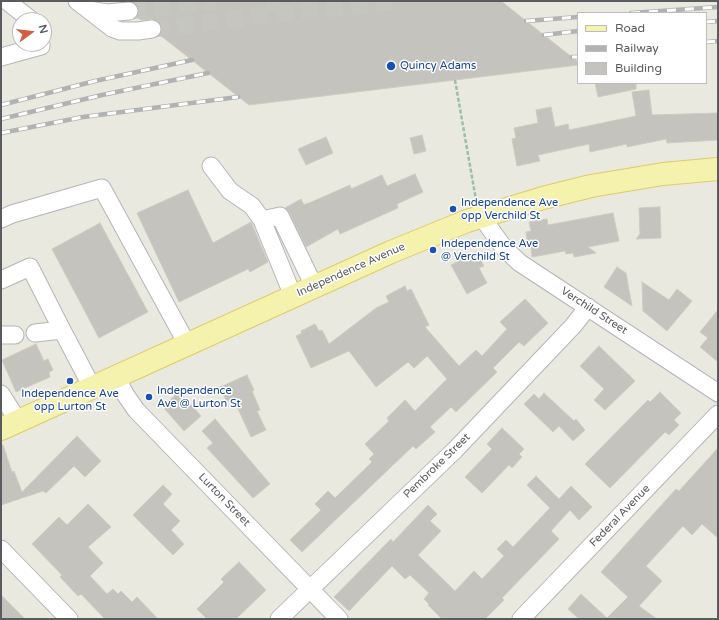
<!DOCTYPE html>
<html>
<head>
<meta charset="utf-8">
<style>
	body { margin:0 }
	#map { position:relative; width:719px; height:620px; overflow:hidden; background:#eae9e0; font-family:"Varela Round",sans-serif }
	canvas { display:block }
	.frame { position:absolute; inset:0; border:2px solid #595b5f; pointer-events:none }
	.legend { position:absolute; left:577px; top:12px; width:130px; height:72px; box-sizing:border-box; background:#fff; border:1px solid #bdbdbf; margin:0; padding:5px 7px; list-style:none; font-size:12px; color:#595b5f }
	.legend li { display:flex; align-items:center; gap:8px; height:20px }
	.legend b { width:20px; border:1px solid #bdbdbf }
	.north { position:absolute; left:12px; top:12px; width:40px; height:40px; box-sizing:border-box; background:#fff; border:1px solid #bdbdbf; border-radius:50%; rotate:75deg; font-size:11px; font-weight:700; line-height:16px; text-align:center; color:#595b5f }
	.north::after { content:''; display:block; margin:auto; width:14px; height:18px; background:#d25e3f; clip-path:polygon(50% 0,100% 100%,50% 72%,0 100%) }
</style>
</head>
<body>
<div id="map">
<canvas width="719" height="620"></canvas>
<div class="frame"></div>
<ul class="legend">
<li><b style="height:5px;background:#f4f2ac"></b>Road</li>
<li><b style="height:5px;background:#b1b2b2"></b>Railway</li>
<li><b style="height:11px;background:#c5c3bd"></b>Building</li>
</ul>
<div class="north">N</div>
</div>
<script>
const context = document.querySelector('canvas').getContext('2d');
context.lineJoin = 'round';
function paint(path, color) { context.fillStyle = color; context.fill(path, 'evenodd'); }
const poly = rows => new Path2D(rows.map(r => 'M' + r).join(''));
function stroke(path, color, width, dash) { context.strokeStyle = color; context.lineWidth = width; context.lineCap = dash ? 'butt' : 'round'; context.setLineDash(dash || []); context.stroke(path); }
function drawText(font, color, halo, rows, align = 'center') {
  context.font = font + ' "Varela Round",sans-serif'; context.lineWidth = 3; context.setLineDash([]); context.textBaseline = 'middle'; context.strokeStyle = halo; context.fillStyle = color; for (const [text, x, y, turn = 0] of rows) {
    context.save(); context.translate(x, y); context.rotate((+turn || 0) * Math.PI / 180); context.textAlign = isNaN(turn) ? turn : align; if (halo) context.strokeText(text, 0, 0); context.fillText(text, 0, 0); context.restore();
  }
}
const building = poly([
	[117,1,501,1,578,62,578,65,249,105,160,35,162,28,160,23,155,20,151,19,141,20,137,17,139,10,137,5,134,2,117,1],
	[595,83,636,83,636,89,598,97,595,83],
	[649,90,652,115,718,113,718,140,667,143,666,139,627,147,627,144,590,152,589,144,538,155,540,161,517,166,512,139,516,138,514,128,538,123,536,110,551,107,555,127,568,124,569,130,636,116,632,92,649,90],
	[422,135,426,151,414,154,410,138,422,135],
	[326,137,333,153,306,165,298,149,326,137],
	[415,174,423,192,397,204,398,208,340,234,338,229,306,247,289,212,285,208,301,199,304,205,307,203,307,204,350,185,351,189,382,175,387,186,415,174],
	[188,190,213,243,251,222,268,262,250,272,248,269,179,302,137,213,188,190],
	[660,207,661,238,636,239,640,234,639,208,660,207],
	[613,213,619,241,588,247,596,253,574,257,573,253,566,254,565,251,532,257,531,247,528,247,526,232,531,231,529,222,547,219,548,225,613,213],
	[100,223,148,312,99,338,52,249,100,223],
	[476,252,484,266,479,268,487,283,467,294,451,265,476,252],
	[617,267,626,273,632,306,604,287,617,267],
	[642,282,669,300,677,289,692,301,667,331,643,311,642,282],
	[405,286,407,291,411,289,429,325,425,327,459,366,476,350,482,356,507,329,500,322,525,299,548,323,524,346,519,342,493,368,497,372,456,412,451,407,430,427,435,432,416,449,413,446,302,552,290,540,321,510,315,504,328,491,335,498,372,462,369,459,374,454,365,444,389,421,387,418,405,400,415,411,447,379,427,356,414,368,408,362,376,387,349,351,311,368,296,336,302,333,301,331,315,324,319,331,322,330,329,344,376,308,389,302,386,296,405,286],
	[718,310,718,362,700,347,708,338,700,332,718,310],
	[36,344,44,361,48,359,53,370,49,372,50,377,16,392,2,360,36,344],
	[599,346,635,381,605,410,594,400,604,389,580,366,599,346],
	[247,375,254,390,252,391,260,410,257,411,266,430,251,437,233,398,227,402,220,387,247,375],
	[179,391,201,416,184,431,163,407,179,391],
	[660,392,681,413,674,420,679,425,669,435,665,432,610,488,585,464,648,400,650,402,660,392],
	[544,393,574,421,576,419,585,430,573,441,559,426,553,432,524,404,534,394,539,399,544,393],
	[215,419,270,484,253,498,207,448,213,443,202,431,215,419],
	[502,428,524,449,519,454,522,457,512,468,509,465,482,493,465,477,492,449,487,444,502,428],
	[77,436,101,461,85,477,74,466,46,493,43,491,1,505,1,446,3,445,12,472,14,471,22,492,77,436],
	[718,448,718,538,702,524,692,535,683,526,646,566,662,581,639,606,657,619,579,619,568,609,581,594,607,618,628,597,601,572,676,489,679,491,718,448],
	[536,476,559,499,571,486,592,507,579,520,570,510,551,531,559,539,502,598,504,600,485,619,442,619,428,605,429,604,424,599,429,593,410,575,405,579,392,566,349,611,334,597,391,539,393,542,428,505,437,514,430,521,441,531,418,555,455,591,474,571,482,579,504,556,497,549,506,540,513,547,550,508,527,485,536,476],
	[163,485,172,494,163,504,180,521,171,530,184,544,173,555,133,515,163,485],
	[88,504,111,527,88,547,103,563,90,576,107,594,113,589,118,594,121,591,132,602,137,597,158,619,105,619,81,594,78,596,60,577,62,575,32,544,59,517,67,525,88,504],
	[239,562,266,590,236,619,207,619,197,609,224,582,221,579,239,562],
	[1,595,25,619,1,619,1,595]
]);
const minorTunnel = poly([
	[267,1,294,9],
	[129,11,215,1],
	[152,29,302,11,374,5,391,1]
]);
const path = poly([
	[455,80,476,200]
]);
const minor = poly([
	[7,1,31,20],
	[77,1,112,28,120,31,138,31,152,29],
	[89,10,107,13,129,11],
	[1,57,41,46,41,44],
	[211,166,230,191,252,206,262,220],
	[481,216,504,248,520,263,718,393],
	[1,219,12,214,102,188,187,344],
	[1,280,30,267,62,330,35,333],
	[293,296,262,220,280,216,314,286],
	[62,330,92,387],
	[1,335,15,335],
	[116,377,125,394,136,410,339,619],
	[1,394,18,421],
	[1,549,69,619],
	[279,619,455,450,573,326,588,307],
	[521,619,718,414]
]);
const major = poly([
	[1,429,391,252,467,221,543,198,591,186,663,174,718,169]
]);
const rail = poly([
	[631,13,718,7],
	[526,21,578,17],
	[706,22,718,21],
	[544,35,578,31],
	[706,42,718,41],
	[572,57,578,57],
	[1,105,95,81,192,60],
	[1,119,102,95,208,73],
	[1,133,83,117,238,97]
]);
const markers = [
	[391,66,5,"#1a4fb4"],
	[453,209,4,"#1a4fb4"],
	[433,250,4,"#1a4fb4"],
	[70,381,4,"#1a4fb4"],
	[149,397,4,"#1a4fb4"]
];
const transitNames = [
	["Quincy Adams",400,66],
	["Independence Ave",461,203],
	["opp Verchild St",461,216],
	["Independence Ave",441,244],
	["@ Verchild St",441,257],
	["Independence",157,391],
	["Ave @ Lurton St",157,404],
	["Independence Ave",70,394,"center"],
	["opp Lurton St",70,407,"center"]
];
const streetNames = [
	["Independence Avenue",351,270,-24],
	["Verchild Street",594,311,33],
	["Pembroke Street",437,466,-44],
	["Lurton Street",224,500,46],
	["Federal Avenue",620,516,-46]
];
paint(building, '#c5c3bd');
stroke(building, '#cecbc0', 1);
stroke(minorTunnel, '#c6c6c0', 17, [17, 8]);
stroke(minor, '#b3b5b9', 19);
stroke(major, '#decc65', 24);
stroke(path, '#9abfa9', 2.5, [4, 2]);
stroke(minor, '#fff', 17);
stroke(major, '#f4f2ac', 22);
stroke(rail, '#b1b2b2', 4.5);
stroke(rail, '#fff', 3, [9]);
for (const [x, y, r, color] of markers) { const dot = new Path2D(); dot.arc(x, y, r, 0, 2 * Math.PI); context.fillStyle = color; context.fill(dot); stroke(dot, '#fff', 1.5); }
drawText('11px', '#164399', '#fff', transitNames, 'left');
drawText('11px', '#595b5f', '#fff', streetNames);
</script>
</body>
</html>
